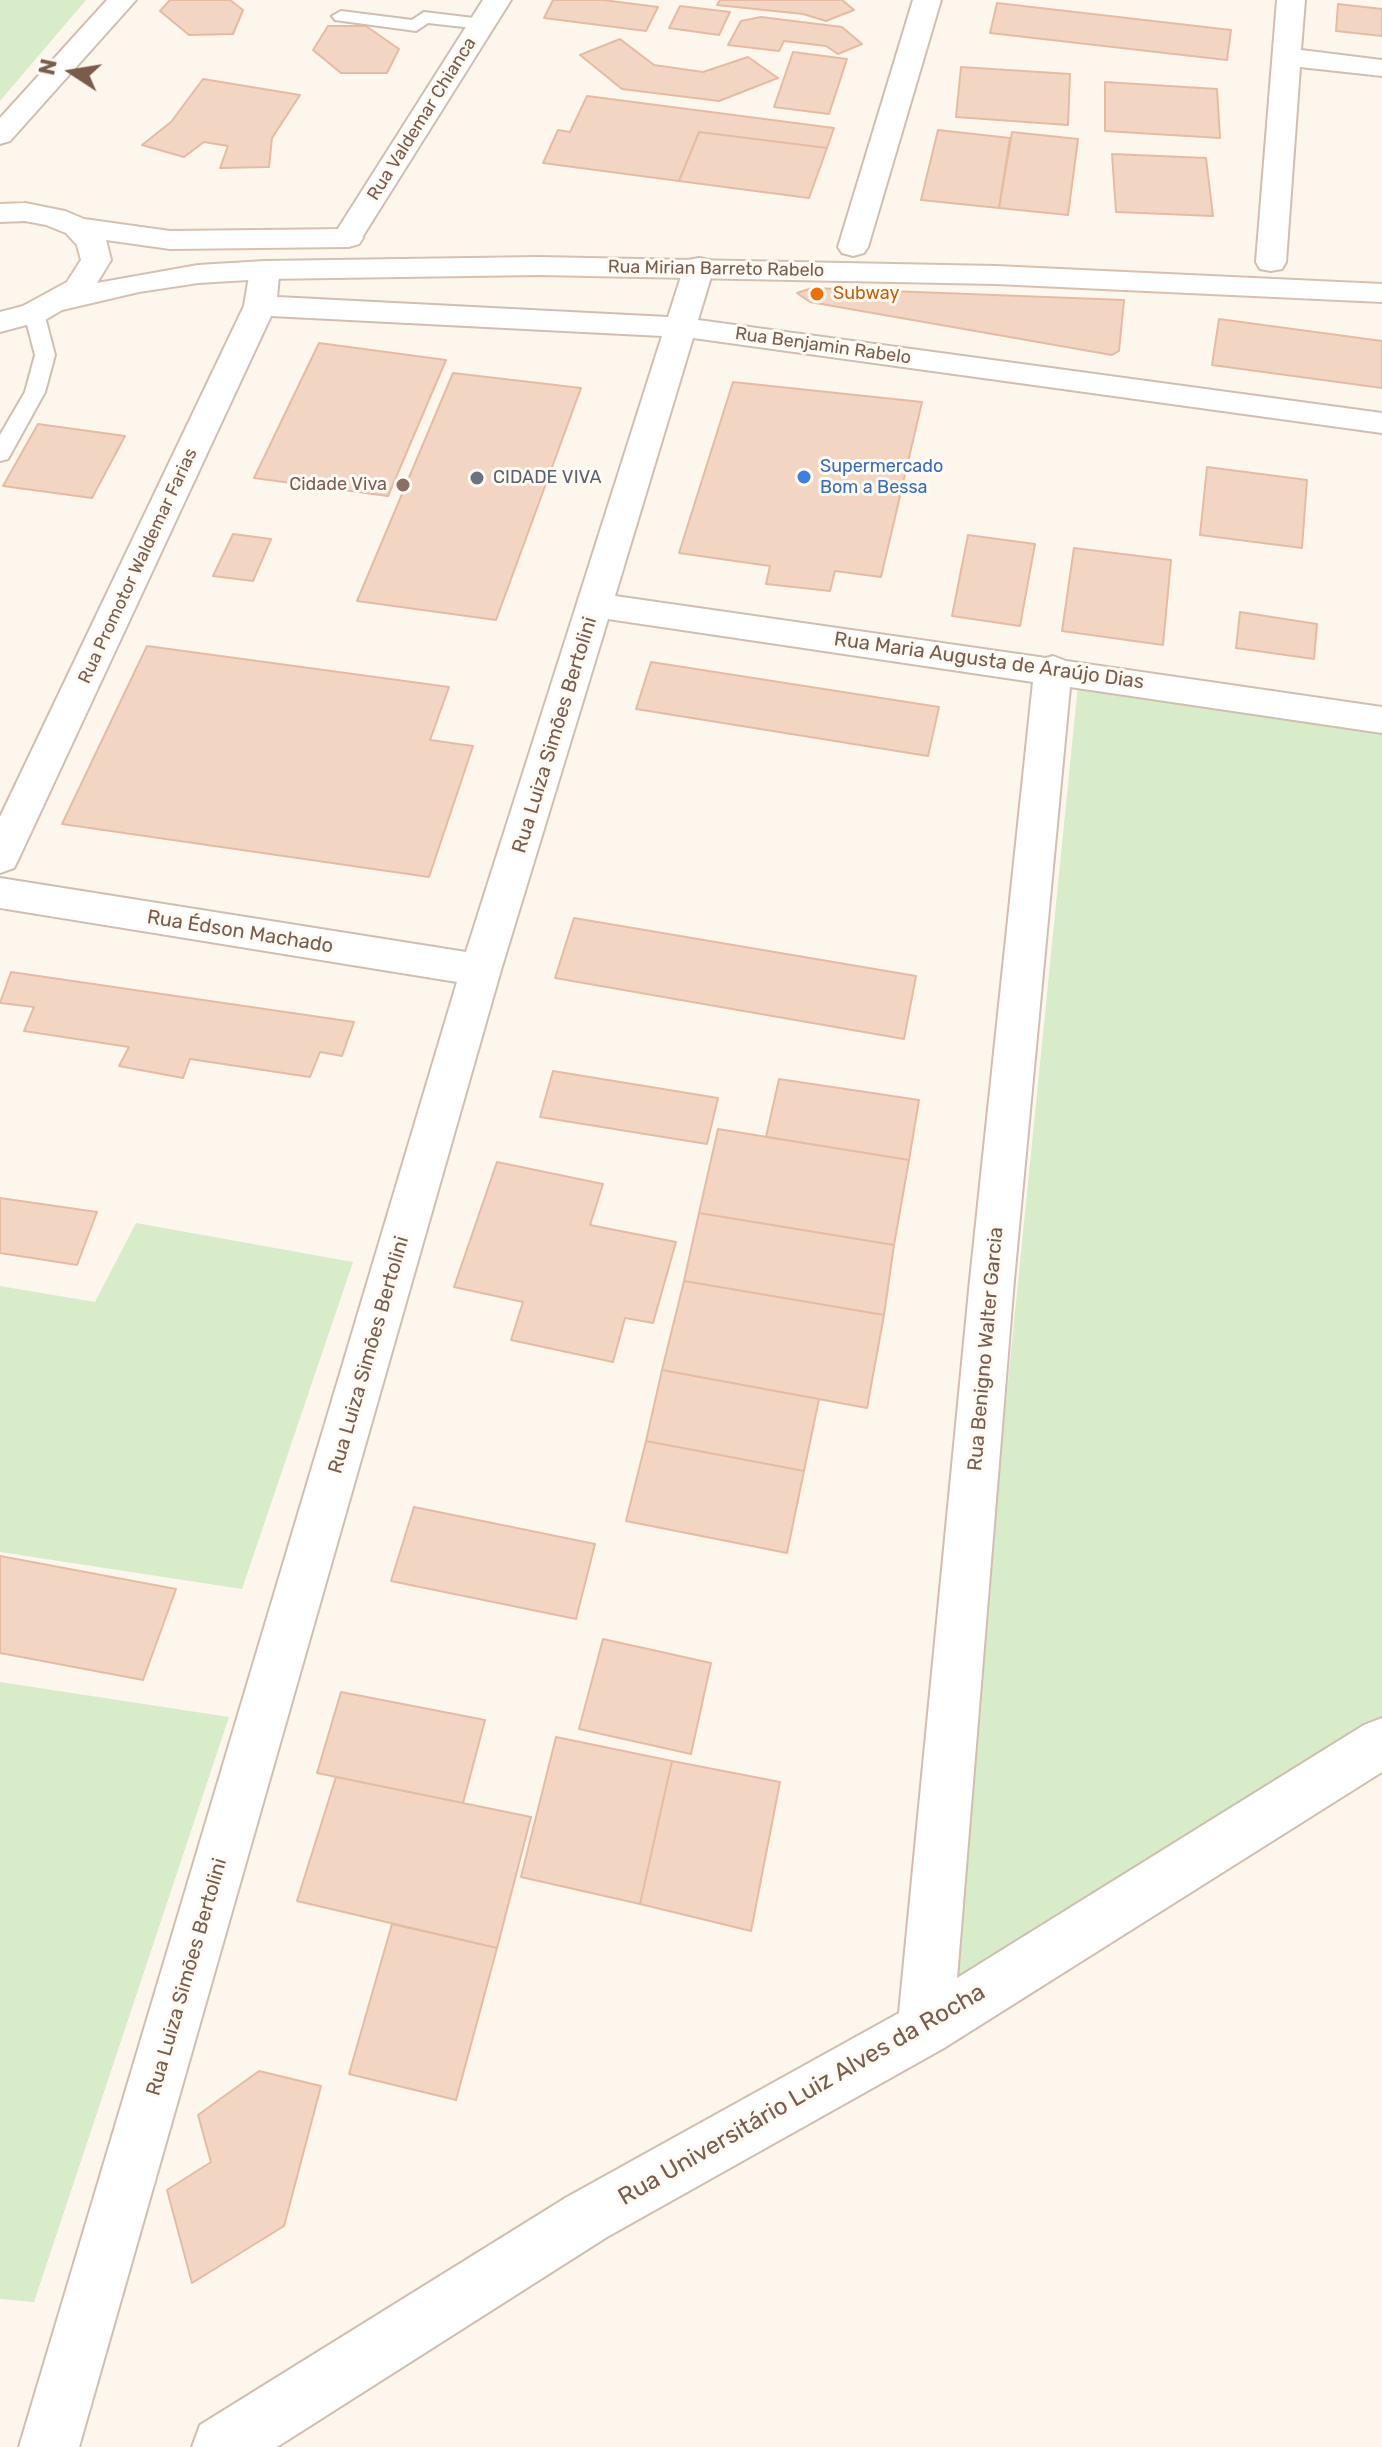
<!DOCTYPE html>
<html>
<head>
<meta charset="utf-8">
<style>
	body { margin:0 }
	#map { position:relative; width:1382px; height:2447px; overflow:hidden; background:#fdf6ec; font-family:Rubik,sans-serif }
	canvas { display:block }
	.north { position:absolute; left:32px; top:32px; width:80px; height:80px; -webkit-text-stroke:6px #fffaf3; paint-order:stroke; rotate:282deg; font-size:22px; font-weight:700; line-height:32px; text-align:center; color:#7a5c4d }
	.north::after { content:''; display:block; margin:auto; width:28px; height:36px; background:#7a5c4d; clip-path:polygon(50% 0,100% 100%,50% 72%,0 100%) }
</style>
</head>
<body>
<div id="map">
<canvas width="1382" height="2447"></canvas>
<div class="north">N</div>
</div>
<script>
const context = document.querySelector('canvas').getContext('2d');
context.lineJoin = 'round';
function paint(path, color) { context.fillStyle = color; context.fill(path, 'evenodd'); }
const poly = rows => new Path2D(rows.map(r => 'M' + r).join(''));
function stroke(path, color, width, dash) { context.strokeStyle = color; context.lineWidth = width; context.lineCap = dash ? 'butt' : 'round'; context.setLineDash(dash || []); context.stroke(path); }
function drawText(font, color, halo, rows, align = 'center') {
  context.font = font + ' Rubik,sans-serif'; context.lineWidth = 6; context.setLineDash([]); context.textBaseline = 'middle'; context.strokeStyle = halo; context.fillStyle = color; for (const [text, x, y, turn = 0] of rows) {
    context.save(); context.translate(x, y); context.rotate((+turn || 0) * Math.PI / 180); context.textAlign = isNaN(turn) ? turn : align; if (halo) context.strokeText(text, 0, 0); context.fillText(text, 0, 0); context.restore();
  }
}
const green = poly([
	[0,0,86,0,0,101],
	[1080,665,1382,721,1382,1724,946,1999],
	[136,1223,353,1262,242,1589,0,1552,0,1286,95,1302],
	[0,1682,229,1717,34,2302,0,2299]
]);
const building = poly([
	[170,0,230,0,243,10,233,34,189,35,160,11,170,0],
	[553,0,603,0,658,7,646,31,544,18,553,0],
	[720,0,842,0,854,10,826,21,803,14,717,5,720,0],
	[997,3,1231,30,1227,60,990,33,997,3],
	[1338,4,1382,9,1382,36,1336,31,1338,4],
	[680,6,730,12,719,35,669,28,680,6],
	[761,17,842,27,862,44,838,54,826,46,784,41,779,51,728,45,741,21,761,17],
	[328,26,366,26,399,49,387,73,341,73,313,50,328,26],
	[620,39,654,65,703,72,748,57,778,78,719,101,622,89,580,55,620,39],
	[793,52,847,59,829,114,774,107,793,52],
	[961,67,1070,74,1068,125,956,117,961,67],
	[203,79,300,95,272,138,269,167,220,168,228,146,204,142,184,157,142,145,171,122,203,79],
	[1105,82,1217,89,1220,138,1105,131,1105,82],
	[587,96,834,128,827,148,699,132,679,181,543,163,558,130,570,132,587,96],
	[938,130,1010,138,999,208,921,200,938,130],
	[699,132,827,148,809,198,679,181,699,132],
	[1012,132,1078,139,1068,215,999,208,1012,132],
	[1112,154,1206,158,1213,216,1116,212,1112,154],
	[812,288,1124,300,1119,351,1112,355,810,302,797,293,812,288],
	[1219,319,1382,341,1382,388,1212,365,1219,319],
	[319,343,446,360,388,496,254,478,319,343],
	[453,373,581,388,496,620,357,601,453,373],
	[733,382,922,402,881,577,835,571,830,591,766,584,770,566,679,553,733,382],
	[38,424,125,436,92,498,3,486,38,424],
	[1207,467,1307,480,1302,548,1200,535,1207,467],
	[233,534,271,539,253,581,213,576,233,534],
	[968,535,1035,544,1020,626,952,616,968,535],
	[1074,548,1171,560,1163,645,1062,631,1074,548],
	[1240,612,1317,624,1314,659,1236,648,1240,612],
	[147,646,449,687,430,740,473,746,429,877,62,824,147,646],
	[651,662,939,707,928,756,636,709,651,662],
	[574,918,916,976,904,1039,555,978,574,918],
	[11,972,354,1022,342,1056,320,1052,310,1077,190,1059,183,1078,119,1066,129,1047,24,1031,34,1007,0,1003,11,972],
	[553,1071,718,1098,707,1144,540,1117,553,1071],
	[779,1079,919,1100,909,1160,766,1137,779,1079],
	[718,1129,909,1160,894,1245,699,1213,718,1129],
	[497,1162,603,1184,590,1225,676,1242,653,1323,625,1318,613,1362,511,1340,523,1302,454,1287,497,1162],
	[0,1198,97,1212,77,1265,0,1253,0,1198],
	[699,1213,894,1245,884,1315,684,1281,699,1213],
	[684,1281,884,1315,867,1408,662,1370,684,1281],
	[662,1370,819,1399,804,1471,646,1441,662,1370],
	[646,1441,804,1471,787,1553,626,1521,646,1441],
	[414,1507,595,1544,576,1619,391,1581,414,1507],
	[0,1556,176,1589,143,1680,0,1653,0,1556],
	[603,1639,711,1663,691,1754,579,1729,603,1639],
	[341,1692,485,1720,463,1803,317,1773,341,1692],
	[556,1737,672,1761,640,1904,521,1877,556,1737],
	[672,1761,780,1782,751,1931,640,1904,672,1761],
	[336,1777,531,1817,497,1948,297,1901,336,1777],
	[392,1924,497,1948,456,2100,349,2074,392,1924],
	[259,2071,321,2086,284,2226,192,2283,167,2190,211,2162,198,2115,259,2071]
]);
const lane = poly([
	[341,11,412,20,424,12,482,19,491,24,482,29,428,23,416,31,335,20,332,16,341,11],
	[34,307,44,313,55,355,45,392,8,459,0,461,0,435,25,392,35,355,24,313,34,307]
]);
const street = poly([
	[107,0,136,0,10,141,0,144,0,118,107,0],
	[483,0,511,0,358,244,347,247,336,244,332,238,483,0],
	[913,0,941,0,868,247,864,253,853,256,842,253,838,247,913,0],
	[1277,0,1305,0,1301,50,1382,60,1382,76,1300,67,1286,262,1282,269,1271,271,1260,269,1256,262,1277,0],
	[699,258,710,260,714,267,698,320,1382,413,1382,433,693,338,615,596,1046,658,1053,656,1066,661,1382,707,1382,733,1070,687,1014,1280,957,1978,1364,1725,1382,1718,1382,1772,944,2048,607,2237,277,2447,192,2447,200,2425,567,2197,899,2013,970,1280,1033,682,608,619,501,970,79,2447,19,2447,457,982,0,908,0,878,466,952,662,336,271,316,19,858,14,868,0,873,0,817,244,306,249,276,253,269,264,267,275,269,279,276,277,297,668,317,684,267,688,260,699,258]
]);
const secondary = poly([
	[25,203,65,211,84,219,170,231,348,229,359,232,363,238,359,244,348,247,170,249,106,240,111,260,97,283,198,265,265,261,538,257,996,266,1382,284,1382,302,996,284,538,275,265,279,198,283,139,292,62,310,45,320,0,332,0,312,23,306,67,282,81,260,77,245,66,233,46,225,25,221,0,222,0,204,25,203]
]);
const markers = [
	[817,294,8,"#e8710a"],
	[804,477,8,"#3f7fe0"],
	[477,478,8,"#6b7280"],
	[403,485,8,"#8d6e63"]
];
const farStreetnames = [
	["Rua Valdemar Chianca",422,119,-58],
	["Rua Mirian Barreto Rabelo",716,269,1],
	["Rua Benjamin Rabelo",823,346,8],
	["Rua Promotor Waldemar Farias",138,566,-65]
];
const farFoodnames = [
	["Subway",833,294]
];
const farShopnames = [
	["Supermercado",820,467],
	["Bom a Bessa",820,488]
];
const farWorshipnames = [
	["CIDADE VIVA",493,478]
];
const farEducationnames = [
	["Cidade Viva",387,485]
];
const streetNames = [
	["Rua Maria Augusta de Araújo Dias",989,661,8],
	["Rua Luiza Simões Bertolini",555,735,-73],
	["Rua Édson Machado",240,932,9],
	["Rua Benigno Walter Garcia",986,1349,-85],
	["Rua Luiza Simões Bertolini",369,1355,-74],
	["Rua Luiza Simões Bertolini",187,1977,-74]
];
const nearStreetnames = [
	["Rua Universitário Luiz Alves da Rocha",802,2095,-30]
];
paint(green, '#d8ecc9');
paint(building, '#f3d5c3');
stroke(building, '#e6bba3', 2);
stroke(lane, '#d1beb0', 4);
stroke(street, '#d1beb0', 4);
stroke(secondary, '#d6c0b0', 4);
paint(lane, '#fff');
paint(street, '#fff');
paint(secondary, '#fff');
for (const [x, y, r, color] of markers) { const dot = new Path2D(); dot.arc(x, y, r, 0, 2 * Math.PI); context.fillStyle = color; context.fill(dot); stroke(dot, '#fffaf3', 3); }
drawText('18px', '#7a5c4d', '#fffaf3', farStreetnames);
drawText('18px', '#c56008', '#fffaf3', farFoodnames, 'left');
drawText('18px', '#366cbe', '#fffaf3', farShopnames, 'left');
drawText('18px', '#5b616d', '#fffaf3', farWorshipnames, 'left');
drawText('18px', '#785e54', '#fffaf3', farEducationnames, 'right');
drawText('20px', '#7a5c4d', '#fffaf3', streetNames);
drawText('24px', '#7a5c4d', '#fffaf3', nearStreetnames);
</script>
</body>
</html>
